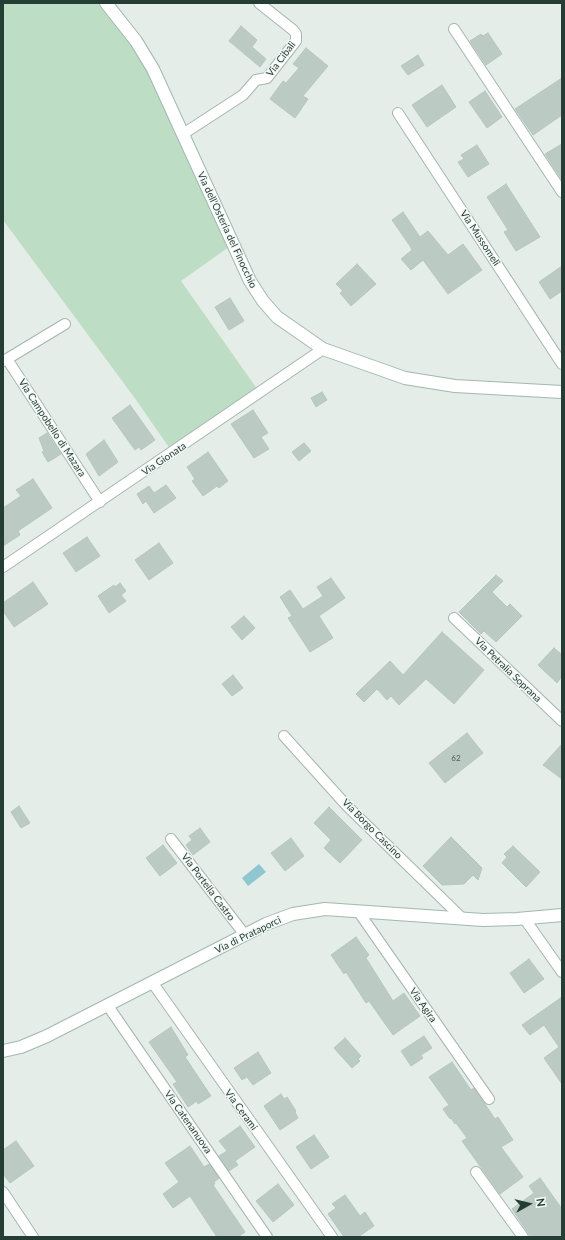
<!DOCTYPE html>
<html>
<head>
<meta charset="utf-8">
<style>
	body { margin:0 }
	#map { position:relative; width:565px; height:1240px; overflow:hidden; background:#e4ede8; font-family:Lato,sans-serif }
	canvas { display:block }
	.frame { position:absolute; inset:0; border:4px solid #243e36; pointer-events:none }
	.north { position:absolute; left:509px; top:1184px; width:40px; height:40px; -webkit-text-stroke:3px #f4f9f7; paint-order:stroke; rotate:82deg; font-size:11px; font-weight:700; line-height:16px; text-align:center; color:#243e36 }
	.north::after { content:''; display:block; margin:auto; width:14px; height:18px; background:#243e36; clip-path:polygon(50% 0,100% 100%,50% 72%,0 100%) }
</style>
</head>
<body>
<div id="map">
<canvas width="565" height="1240"></canvas>
<div class="frame"></div>
<div class="north">N</div>
</div>
<script>
const context = document.querySelector('canvas').getContext('2d');
context.lineJoin = 'round';
function paint(path, color) { context.fillStyle = color; context.fill(path, 'evenodd'); }
const poly = rows => new Path2D(rows.map(r => 'M' + r).join(''));
function stroke(path, color, width, dash) { context.strokeStyle = color; context.lineWidth = width; context.lineCap = dash ? 'butt' : 'round'; context.setLineDash(dash || []); context.stroke(path); }
function drawText(font, color, halo, rows, align = 'center') {
  context.font = font + ' Lato,sans-serif'; context.lineWidth = 3; context.setLineDash([]); context.textBaseline = 'middle'; context.strokeStyle = halo; context.fillStyle = color; for (const [text, x, y, turn = 0] of rows) {
    context.save(); context.translate(x, y); context.rotate((+turn || 0) * Math.PI / 180); context.textAlign = isNaN(turn) ? turn : align; if (halo) context.strokeText(text, 0, 0); context.fillText(text, 0, 0); context.restore();
  }
}
const green = poly([
	[3,3,106,3,125,25,233,244,181,281,260,393,173,453,134,397,3,220]
]);
const water = poly([
	[259,864,266,872,248,886,242,878]
]);
const building = poly([
	[241,26,257,40,252,47,266,59,260,67,229,41,241,26],
	[488,33,502,54,486,65,470,41,481,34,483,36,488,33],
	[306,48,328,66,303,96,308,99,295,118,270,99,283,81,286,83,299,68,293,64,306,48],
	[418,55,424,65,408,75,401,66,418,55],
	[562,78,562,115,533,135,515,109,562,78],
	[442,85,456,107,427,127,412,105,442,85],
	[485,91,502,117,487,128,469,102,485,91],
	[562,144,562,180,545,154,562,144],
	[477,145,489,164,468,177,458,162,464,159,461,155,477,145],
	[506,184,540,237,516,251,504,232,508,230,487,197,506,184],
	[403,212,420,237,428,231,448,255,463,244,482,270,448,294,423,260,411,270,401,259,412,250,410,246,392,220,403,212],
	[357,264,376,284,351,306,340,293,343,291,336,284,357,264],
	[562,266,562,291,550,299,539,282,562,266],
	[230,298,244,321,229,330,215,307,230,298],
	[322,392,327,400,316,407,311,398,322,392],
	[130,405,155,440,141,450,139,447,135,450,112,418,130,405],
	[253,410,268,433,261,437,269,449,254,458,231,424,253,410],
	[47,433,61,454,48,462,42,452,44,451,39,438,47,433],
	[104,440,118,462,99,476,86,454,104,440],
	[304,443,311,451,299,461,292,452,304,443],
	[208,452,228,481,219,488,217,486,203,496,192,481,195,479,187,467,208,452],
	[33,479,52,508,18,531,20,535,3,546,3,508,21,496,16,490,33,479],
	[166,485,176,498,154,513,146,501,143,504,137,494,149,486,154,493,166,485],
	[87,537,100,556,76,572,63,553,87,537],
	[159,543,173,563,149,580,135,560,159,543],
	[496,575,503,581,492,592,507,607,510,604,522,616,496,642,484,631,481,634,459,612,496,575],
	[331,578,345,598,319,616,333,638,310,652,288,618,292,616,280,597,290,590,303,609,323,596,317,587,331,578],
	[33,582,48,604,14,627,3,611,3,603,33,582],
	[120,583,126,591,121,595,126,601,109,613,98,596,114,585,115,587,120,583],
	[244,616,255,628,242,640,231,627,244,616],
	[442,632,484,670,454,704,426,679,399,705,391,696,387,700,377,689,364,702,356,694,390,661,403,675,442,632],
	[554,648,562,655,562,676,557,683,538,665,554,648],
	[233,675,243,688,232,696,222,684,233,675],
	[467,733,483,753,445,783,429,763,467,733],
	[562,744,562,779,543,765,562,744],
	[19,806,30,823,21,828,11,812,19,806],
	[329,807,362,840,340,863,324,848,331,840,314,823,329,807],
	[200,828,210,842,193,855,186,845,192,840,189,836,200,828],
	[451,837,482,868,478,880,473,875,464,884,442,885,423,866,451,837],
	[291,838,304,856,285,871,271,853,291,838],
	[163,845,177,863,160,876,146,858,163,845],
	[513,846,540,872,526,887,502,863,507,857,504,854,513,846],
	[356,937,369,955,366,958,393,1001,404,993,420,1016,393,1035,369,1001,366,1003,346,972,344,974,331,955,356,937],
	[529,959,544,979,524,993,510,973,529,959],
	[562,997,562,1084,544,1058,559,1047,544,1025,530,1035,522,1025,562,997],
	[171,1027,188,1055,185,1057,211,1096,198,1104,197,1101,188,1107,173,1084,177,1082,149,1042,171,1027],
	[424,1036,432,1048,421,1055,423,1058,411,1066,401,1051,424,1036],
	[345,1038,361,1056,358,1059,360,1061,352,1068,334,1048,345,1038],
	[258,1052,271,1073,253,1085,247,1077,242,1080,234,1068,258,1052],
	[452,1062,471,1090,474,1088,495,1119,498,1117,513,1140,501,1147,523,1177,500,1194,462,1141,467,1138,456,1123,455,1124,451,1118,450,1119,443,1109,449,1105,429,1077,452,1062],
	[281,1094,284,1099,287,1097,296,1111,295,1112,298,1118,280,1130,264,1106,281,1094],
	[240,1126,255,1147,235,1161,238,1165,229,1171,219,1156,227,1151,219,1141,240,1126],
	[314,1135,329,1157,311,1169,296,1147,314,1135],
	[16,1141,34,1166,10,1183,3,1174,3,1150,16,1141],
	[190,1146,204,1167,209,1164,219,1178,214,1182,215,1184,213,1185,245,1232,238,1237,217,1237,190,1196,173,1208,163,1194,179,1182,165,1163,190,1146],
	[540,1178,562,1209,562,1237,531,1237,512,1209,534,1193,529,1186,540,1178],
	[278,1184,294,1205,273,1222,256,1201,278,1184],
	[345,1195,360,1216,365,1212,374,1226,358,1237,344,1237,328,1214,336,1208,332,1204,345,1195]
]);
const street = poly([
	[454,29,562,192],
	[398,113,562,364],
	[183,134,243,95,256,80,267,78,296,41,296,34,293,30,259,3],
	[7,359,65,324],
	[3,361,7,359,100,502],
	[3,567,323,349],
	[454,618,562,721],
	[284,736,347,806,463,919],
	[171,839,245,935],
	[358,911,489,1099],
	[524,918,562,972],
	[152,982,332,1237],
	[108,1006,267,1237],
	[476,1172,523,1237],
	[3,1192,33,1237]
]);
const secondary = poly([
	[106,3,136,41,153,69,250,281,263,301,277,317,323,349,405,378,455,386,562,392],
	[3,1051,21,1047,47,1036,266,924,293,914,325,909,483,920,517,919,562,915]
]);
const numberNames = [
	["62",456,758]
];
const streetNames = [
	["Via Cibali",281,59,-53],
	["Via dell'Osteria del Finocchio",227,230,65],
	["Via Mussomeli",480,238,57],
	["Via Campobello di Mazara",52,428,57],
	["Via Gionata",164,459,-34],
	["Via Petralia Soprana",508,670,44],
	["Via Borgo Cascino",372,829,45],
	["Via Portella Castro",208,887,53],
	["Via di Prataporci",248,935,-26],
	["Via Agira",423,1005,55],
	["Via Cerami",241,1110,54],
	["Via Catenanuova",188,1122,55]
];
paint(green, '#beddc5');
paint(water, '#8ec7cf');
paint(building, '#bccac4');
stroke(building, '#b6c6bf', 1);
stroke(street, '#a7b5af', 12);
stroke(secondary, '#a2b8b0', 14);
stroke(street, '#fff', 10);
stroke(secondary, '#fff', 12);
drawText('8px', '#4a615a', null, numberNames);
drawText('10px', '#243e36', '#f4f9f7', streetNames);
</script>
</body>
</html>
